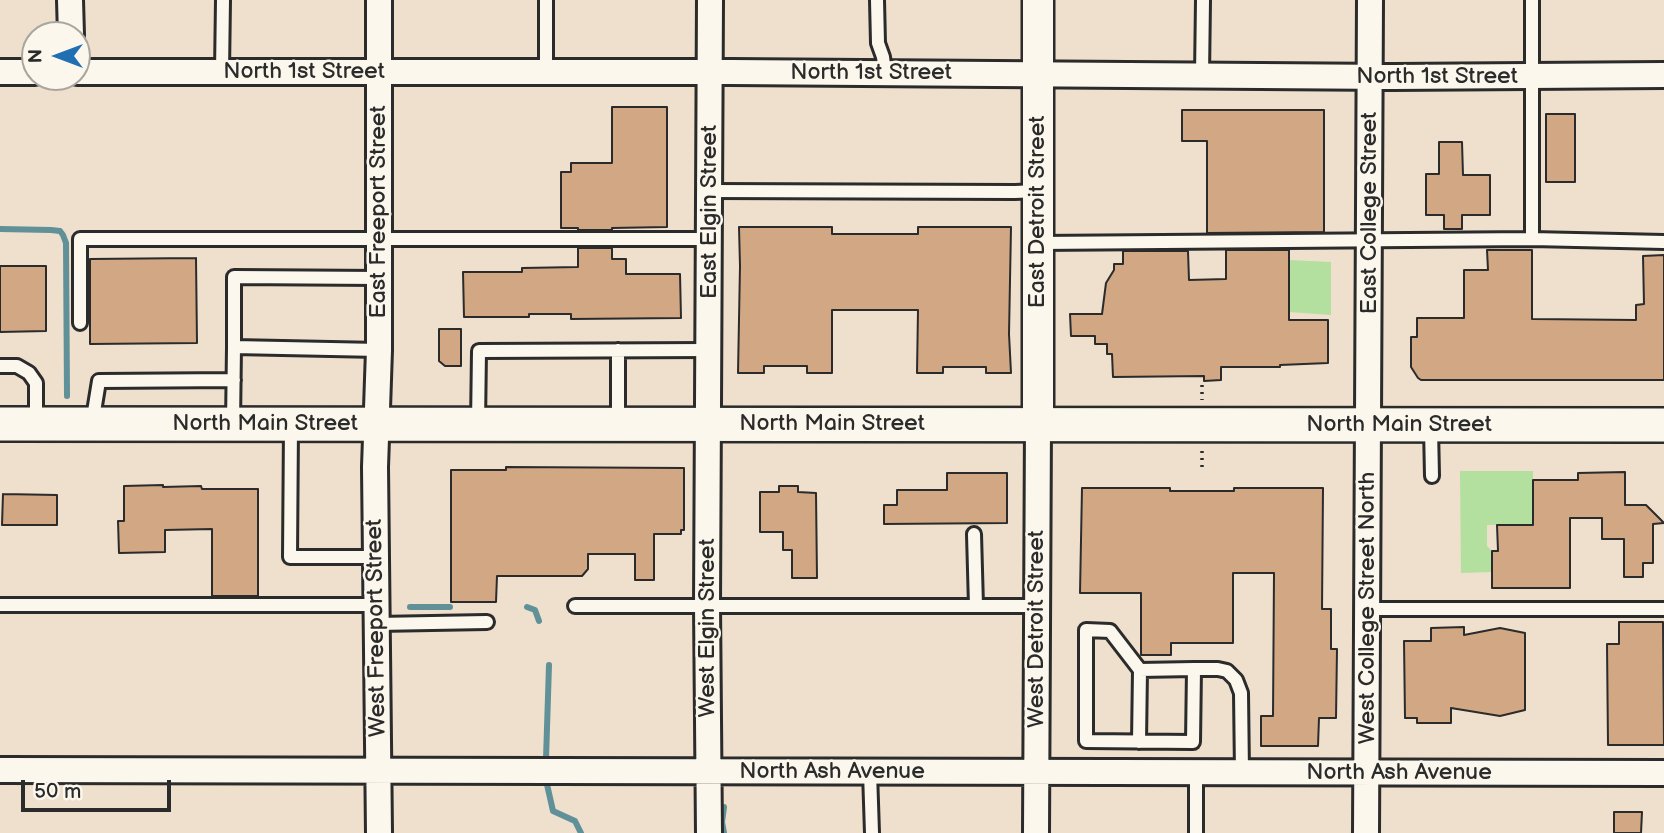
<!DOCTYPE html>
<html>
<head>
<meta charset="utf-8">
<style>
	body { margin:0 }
	#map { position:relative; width:1664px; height:833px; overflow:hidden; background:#efdfcd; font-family:"Balsamiq Sans",sans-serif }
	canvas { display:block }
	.north { position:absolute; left:21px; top:21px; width:70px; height:70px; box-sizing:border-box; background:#fbf7ec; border:2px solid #a8a59f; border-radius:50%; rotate:270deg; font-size:19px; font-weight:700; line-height:28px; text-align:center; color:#2b2b2b }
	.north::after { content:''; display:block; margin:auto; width:24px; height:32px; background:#1f6fb2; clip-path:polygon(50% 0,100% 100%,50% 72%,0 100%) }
	.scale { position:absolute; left:21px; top:780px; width:150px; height:32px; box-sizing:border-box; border:4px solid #2b2b2b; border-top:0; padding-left:9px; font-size:21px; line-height:24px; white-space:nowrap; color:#2b2b2b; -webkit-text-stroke:5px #fbf7ec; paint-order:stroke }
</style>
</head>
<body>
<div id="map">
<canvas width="1664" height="833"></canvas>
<div class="north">N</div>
<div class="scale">50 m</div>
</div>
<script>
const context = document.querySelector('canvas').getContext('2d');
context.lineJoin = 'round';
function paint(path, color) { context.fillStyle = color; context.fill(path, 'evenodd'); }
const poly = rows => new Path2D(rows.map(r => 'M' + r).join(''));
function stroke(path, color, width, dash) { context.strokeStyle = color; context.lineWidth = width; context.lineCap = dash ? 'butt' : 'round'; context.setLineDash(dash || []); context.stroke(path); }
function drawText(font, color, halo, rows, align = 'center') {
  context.font = font + ' "Balsamiq Sans",sans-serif'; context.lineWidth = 5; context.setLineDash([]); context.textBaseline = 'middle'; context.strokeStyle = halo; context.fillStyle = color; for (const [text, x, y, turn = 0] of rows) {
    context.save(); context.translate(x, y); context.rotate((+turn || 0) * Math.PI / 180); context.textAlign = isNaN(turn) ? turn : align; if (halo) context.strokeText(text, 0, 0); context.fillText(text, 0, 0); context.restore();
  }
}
const green = poly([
	[1289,260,1331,262,1331,315,1289,312],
	[1460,471,1533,471,1533,524,1487,525,1487,546,1492,551,1492,572,1461,573]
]);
const stream = poly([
	[0,229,51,230,60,231,63,235,66,243,67,396],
	[410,607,450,607],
	[527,607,535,610,539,621],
	[546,759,549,665],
	[546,780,553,811,575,821,581,833],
	[724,833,722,822,724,807]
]);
const building = poly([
	[612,107,667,107,667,227,612,228,612,230,578,230,578,228,561,228,561,172,571,172,571,163,612,163,612,107],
	[1182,110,1324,110,1324,232,1207,233,1207,141,1182,141,1182,110],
	[1546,114,1575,114,1575,182,1546,182,1546,114],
	[1439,142,1462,142,1463,175,1490,175,1490,215,1462,215,1462,229,1444,229,1444,215,1426,215,1426,174,1439,174,1439,142],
	[739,227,832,227,832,234,918,234,918,227,1011,227,1009,334,1011,373,986,373,986,367,943,367,943,373,917,373,918,310,832,310,832,373,807,373,807,366,764,366,764,373,738,373,740,266,739,227],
	[578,248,612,248,612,259,626,259,626,274,680,274,681,318,571,319,571,314,529,314,529,317,464,317,463,272,522,272,522,268,578,267,578,248],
	[1226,250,1289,250,1289,320,1328,320,1328,363,1280,365,1280,367,1221,367,1221,380,1204,381,1204,376,1113,377,1112,354,1107,354,1107,344,1095,344,1095,336,1071,336,1070,314,1102,314,1106,283,1114,270,1114,264,1123,264,1123,251,1188,251,1189,280,1226,279,1226,250],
	[1487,250,1532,250,1532,319,1636,320,1636,305,1644,304,1643,256,1664,255,1664,380,1421,380,1418,378,1411,367,1411,337,1417,337,1417,318,1464,318,1464,270,1488,270,1487,250],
	[196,258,197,343,90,344,90,259,196,258],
	[0,266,46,266,46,331,0,332,0,266],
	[439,329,461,329,461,366,445,366,439,361,439,329],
	[506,467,684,468,684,530,681,530,681,534,654,534,654,580,635,580,635,554,588,554,588,569,582,576,497,576,496,602,451,602,451,470,506,470,506,467],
	[1625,472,1625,505,1646,505,1664,523,1653,524,1653,563,1643,563,1643,577,1624,577,1624,539,1602,539,1602,518,1570,518,1570,588,1492,588,1492,551,1498,551,1497,525,1533,525,1533,480,1578,480,1578,473,1625,472],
	[947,473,1007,473,1007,523,884,524,884,505,897,505,897,490,947,490,947,473],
	[163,485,163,487,201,486,202,489,258,489,258,596,212,596,212,529,165,530,165,552,119,553,118,521,124,521,124,486,163,485],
	[779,486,798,486,798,492,816,493,817,578,792,578,792,550,783,550,783,532,760,532,760,492,779,492,779,486],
	[1082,488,1170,488,1170,491,1234,491,1234,488,1323,488,1322,609,1331,609,1331,649,1337,649,1336,718,1319,718,1318,746,1261,746,1261,716,1273,716,1274,573,1233,573,1233,643,1171,643,1171,655,1141,655,1141,593,1080,593,1082,488],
	[3,494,57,495,57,525,2,525,3,494],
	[1619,622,1663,622,1664,745,1608,745,1607,644,1619,644,1619,622],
	[1464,627,1464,635,1500,628,1525,633,1525,710,1500,716,1451,708,1451,723,1417,723,1417,718,1405,718,1404,641,1431,641,1431,628,1464,627],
	[1614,812,1642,812,1641,833,1614,833,1614,812]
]);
const path = poly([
	[1202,385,1202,400],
	[1202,451,1202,467]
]);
const service = poly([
	[546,0,546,73],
	[877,0,878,43,883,57,885,73],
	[1532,0,1532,239],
	[222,72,223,0],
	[1202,76,1203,0],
	[709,191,1015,192,1037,191],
	[1039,243,1532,239,1664,242],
	[80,323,80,239,709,239],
	[234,347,234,277,379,278],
	[0,366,17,366,29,373,36,383,36,424],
	[618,423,618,350],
	[92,424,99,381,234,380],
	[233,424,234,347,379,350],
	[478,424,479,351,709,350],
	[291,426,290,557,376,557],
	[1431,428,1432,476],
	[974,534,976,606],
	[0,605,376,605],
	[575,606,1038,606],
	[1369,609,1664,609],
	[377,624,487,622],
	[1194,669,1193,742,1086,741,1086,630,1110,631,1140,670,1194,669,1218,669,1227,671,1236,680,1241,693,1242,773],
	[1139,742,1140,670],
	[870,772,872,833],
	[1196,773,1196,833]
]);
const minor = poly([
	[70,0,71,35],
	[379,0,379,350,375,467,379,833],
	[0,72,35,72],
	[77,72,730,72,1393,77,1664,75],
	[0,770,1664,773],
	[709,833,707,605,710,0],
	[1036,833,1038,424],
	[1366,833,1370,0]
]);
const tertiary = poly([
	[1038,424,1038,0]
]);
const secondary = poly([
	[0,424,1664,425]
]);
const streetNames = [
	["North 1st Street",304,72],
	["North 1st Street",871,73],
	["North 1st Street",1437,77],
	["East Freeport Street",379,212,-90],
	["East Elgin Street",710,212,-90],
	["East Detroit Street",1038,212,-90],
	["East College Street",1370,213,-90],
	["North Main Street",265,424],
	["North Main Street",832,424],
	["North Main Street",1399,425],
	["West College Street North",1368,608,-90],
	["West Freeport Street",377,628,-91],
	["West Elgin Street",708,628,-90],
	["West Detroit Street",1037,629,-90],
	["North Ash Avenue",832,772],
	["North Ash Avenue",1399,773]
];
paint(green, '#b3e09f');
stroke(stream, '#609098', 6);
paint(building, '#d2a884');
stroke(building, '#2b2b2b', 2);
stroke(service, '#2b2b2b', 18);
stroke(minor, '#2b2b2b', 30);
stroke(tertiary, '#2b2b2b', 35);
stroke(secondary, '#2b2b2b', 38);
stroke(path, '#2b2b2b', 3.5, [2, 5]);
stroke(service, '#fbf7ec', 12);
stroke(minor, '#fbf7ec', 24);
stroke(tertiary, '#fbf7ec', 30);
stroke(secondary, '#fbf7ec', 33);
drawText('23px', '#2b2b2b', '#fbf7ec', streetNames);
</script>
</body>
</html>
